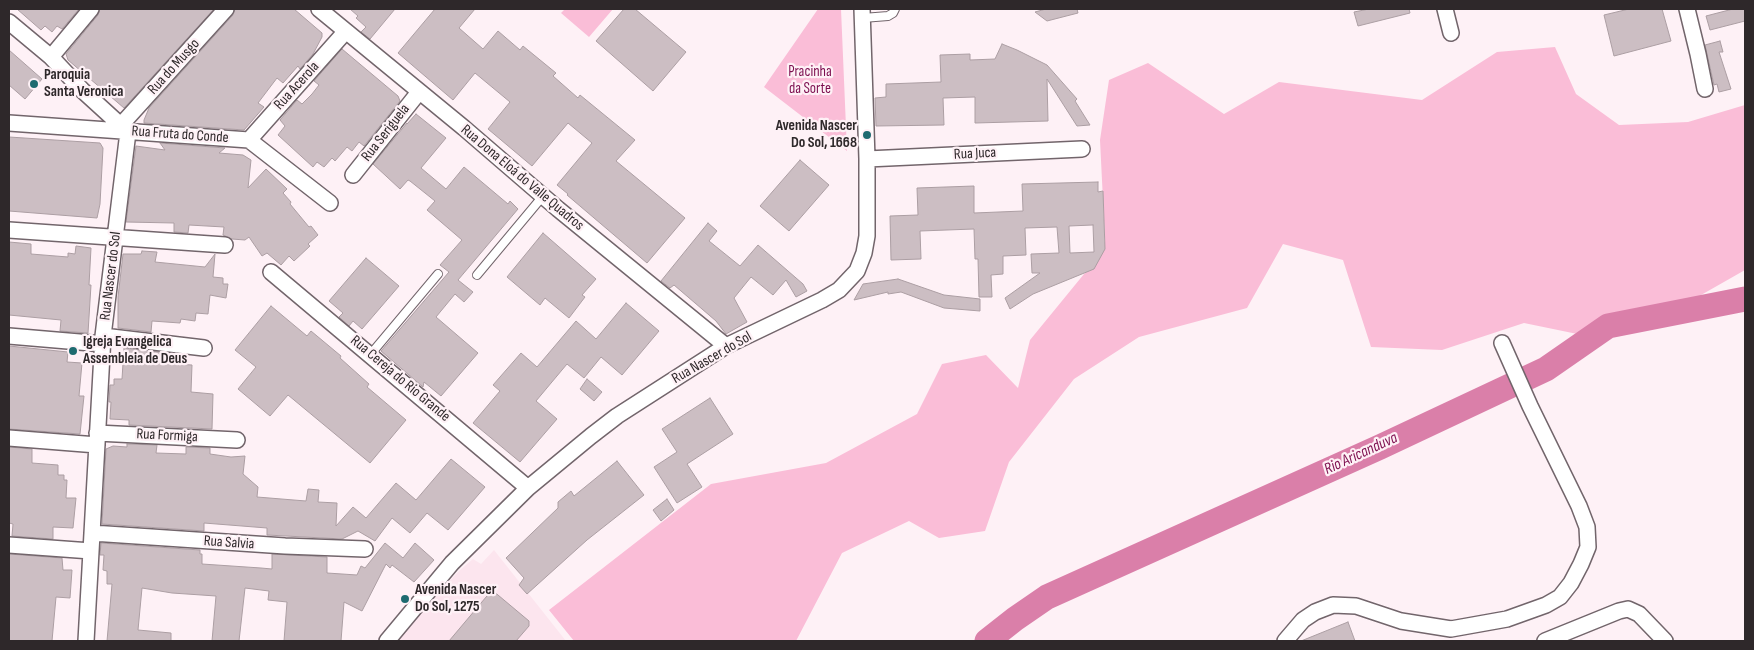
<!DOCTYPE html>
<html>
<head>
<meta charset="utf-8">
<style>
	body { margin:0 }
	#map { position:relative; width:1754px; height:650px; overflow:hidden; background:#fef1f6; font-family:"Sofia Sans Condensed",sans-serif }
	canvas { display:block }
	.frame { position:absolute; inset:0; border:10px solid #2e282a; pointer-events:none }
</style>
</head>
<body>
<div id="map">
<canvas width="1754" height="650"></canvas>
<div class="frame"></div>
</div>
<script>
const context = document.querySelector('canvas').getContext('2d');
context.lineJoin = 'round';
function paint(path, color) { context.fillStyle = color; context.fill(path, 'evenodd'); }
const poly = rows => new Path2D(rows.map(r => 'M' + r).join(''));
function stroke(path, color, width, dash) { context.strokeStyle = color; context.lineWidth = width; context.lineCap = dash ? 'butt' : 'round'; context.setLineDash(dash || []); context.stroke(path); }
function drawText(font, color, halo, rows, align = 'center') {
  context.font = font + ' "Sofia Sans Condensed",sans-serif'; context.lineWidth = 4.5; context.setLineDash([]); context.textBaseline = 'middle'; context.strokeStyle = halo; context.fillStyle = color; for (const [text, x, y, turn = 0] of rows) {
    context.save(); context.translate(x, y); context.rotate((+turn || 0) * Math.PI / 180); context.textAlign = isNaN(turn) ? turn : align; if (halo) context.strokeText(text, 0, 0); context.fillText(text, 0, 0); context.restore();
  }
}
const built = poly([
	[494,550,566,641,398,641,418,614,459,571,473,559,481,564]
]);
const green = poly([
	[565,9,613,9,589,37,561,13],
	[818,9,841,9,847,151,764,87],
	[1555,47,1576,94,1619,125,1688,122,1745,105,1745,270,1687,303,1587,336,1524,323,1442,350,1371,347,1343,260,1283,244,1247,308,1139,337,1074,379,1009,462,985,531,939,538,909,521,842,553,796,641,574,641,549,610,711,484,826,463,917,414,942,364,986,355,1018,388,1030,340,1093,263,1105,241,1100,140,1109,80,1148,63,1224,114,1279,82,1422,100,1497,52]
]);
const river = poly([
	[987,641,1015,619,1047,597,1380,447,1546,369,1608,326,1745,299]
]);
const building = poly([
	[17,9,79,9,62,29,57,26,52,32,45,26,41,30,17,9],
	[100,9,214,9,124,108,68,60,66,54,98,15,100,9],
	[235,9,294,9,322,33,322,37,313,54,300,69,298,66,283,83,277,78,258,103,264,107,244,130,144,123,144,120,149,108,233,15,235,9],
	[350,9,395,9,370,39,361,32,366,27,356,18,358,16,350,9],
	[435,9,475,9,459,28,483,49,498,31,520,50,523,46,556,73,553,76,578,98,580,95,635,140,616,161,685,218,647,263,567,195,568,194,557,185,592,143,568,123,532,166,488,129,510,102,475,73,453,100,398,53,435,9],
	[624,9,635,9,686,52,653,91,596,41,624,9],
	[1046,9,1077,9,1078,13,1047,21,1035,12,1046,9],
	[1369,9,1409,9,1410,13,1358,26,1354,12,1369,9],
	[1629,9,1662,9,1671,41,1614,56,1604,15,1629,9],
	[1733,9,1745,9,1745,21,1710,30,1706,16,1733,9],
	[1720,41,1723,52,1719,52,1731,89,1719,92,1717,84,1714,85,1705,45,1720,41],
	[1002,44,1017,50,1047,65,1077,99,1075,101,1090,125,1077,126,1047,79,1048,121,975,123,975,97,943,98,944,125,876,126,875,98,886,97,886,84,941,82,940,55,970,54,970,60,995,59,1002,44],
	[342,49,398,96,400,101,364,146,359,142,352,151,347,147,335,161,332,158,324,167,317,162,313,167,278,135,285,126,280,120,297,100,302,104,312,94,319,85,314,81,342,49],
	[9,50,42,79,25,99,9,85,9,50],
	[416,114,446,138,421,168,446,189,464,167,508,204,510,201,518,209,458,280,473,292,464,302,455,294,436,317,478,353,441,396,424,382,423,387,381,351,449,272,440,265,462,240,427,210,435,201,410,181,408,180,400,189,373,164,407,123,407,124,416,114],
	[9,137,100,143,103,148,100,204,97,218,9,211,9,137],
	[160,143,225,148,219,153,243,155,251,160,248,188,266,169,287,189,283,193,291,202,290,204,309,227,311,226,318,235,308,244,310,246,294,261,289,256,281,265,267,253,262,256,249,237,245,240,232,239,223,235,224,227,189,225,188,233,174,232,174,223,126,222,136,146,165,150,160,143],
	[800,160,829,185,789,231,760,206,800,160],
	[1098,182,1098,192,1103,191,1105,249,1094,269,1033,294,1010,309,1005,298,1040,273,1032,273,1031,254,1059,253,1057,227,1025,228,1026,255,1003,256,1003,274,991,275,992,297,979,297,978,259,975,259,974,229,920,231,921,259,891,260,890,216,918,215,917,188,974,186,974,213,1023,211,1022,184,1098,182],
	[1093,225,1094,252,1070,253,1069,226,1093,225],
	[708,223,717,231,709,241,740,266,758,245,803,284,807,291,796,297,786,280,773,295,751,277,734,298,747,322,726,334,716,321,674,285,670,288,661,281,708,223],
	[543,233,596,279,582,295,585,297,569,318,545,298,540,305,507,277,543,233],
	[9,242,31,244,31,254,68,257,68,253,75,254,76,246,91,248,89,285,91,285,88,333,60,331,61,320,9,315,9,242],
	[142,251,157,252,155,262,205,267,215,254,213,277,223,278,223,284,228,284,226,298,210,295,208,314,196,313,195,321,181,319,180,323,152,321,151,332,118,328,118,297,123,254,141,254,142,251],
	[366,258,399,286,362,329,353,321,349,326,339,317,343,313,329,301,366,258],
	[898,279,944,295,980,299,980,311,944,308,901,292,888,294,888,292,854,300,863,284,898,279],
	[626,303,659,331,622,375,601,357,584,378,567,364,536,401,557,419,520,462,473,423,500,391,493,385,521,353,537,367,576,321,596,339,626,303],
	[271,306,307,336,311,331,341,356,340,358,369,384,367,387,406,420,370,463,288,395,270,416,238,389,256,367,235,350,271,306],
	[9,346,68,352,67,362,82,363,79,396,84,396,80,434,9,429,9,346],
	[124,348,176,354,176,364,192,365,191,392,213,394,212,429,129,425,129,420,110,419,111,402,109,402,110,385,114,385,114,379,122,379,124,348],
	[587,379,602,392,594,401,580,389,587,379],
	[710,398,733,434,687,464,702,487,677,503,654,467,677,452,662,429,710,398],
	[127,444,157,445,156,453,186,454,186,447,210,448,210,454,231,457,245,456,243,474,258,487,257,497,306,501,308,489,319,490,318,502,337,503,336,526,353,507,366,518,396,483,416,500,451,459,485,487,448,530,427,513,410,533,392,518,375,541,358,531,342,539,267,535,267,528,204,523,204,531,102,524,106,449,113,446,127,447,127,444],
	[9,447,32,449,32,463,58,465,58,475,64,475,64,480,67,480,66,498,76,498,73,528,53,527,53,539,12,536,13,524,9,523,9,447],
	[617,461,644,495,587,540,527,594,519,585,524,578,506,558,558,508,558,502,571,491,574,496,617,461],
	[667,499,674,510,661,521,653,510,667,499],
	[101,543,200,550,200,554,202,554,202,564,261,568,272,569,272,554,327,557,327,573,357,575,361,566,365,568,385,543,403,558,415,543,434,560,414,582,392,565,390,568,386,564,362,611,344,602,341,641,284,641,287,602,268,600,269,591,245,588,239,641,212,641,216,596,172,593,142,588,138,630,171,633,171,641,107,641,112,584,107,584,107,571,103,570,104,555,100,555,101,543],
	[9,554,62,558,63,570,72,570,70,598,56,597,52,641,9,641,9,554],
	[492,590,529,621,529,626,516,641,449,641,492,590],
	[1348,622,1355,641,1301,641,1348,622]
]);
const service = poly([
	[863,18,888,16,893,13,895,9],
	[477,275,543,196],
	[370,355,438,274]
]);
const minor = poly([
	[319,9,464,128,558,209,726,346],
	[1445,9,1451,33],
	[1687,9,1698,54,1705,89],
	[9,22,51,57,82,90,128,132,103,336,86,641],
	[51,57,91,9],
	[9,123,249,140,330,203],
	[121,125,226,9],
	[249,140,346,31],
	[867,159,1082,149],
	[353,175,419,92],
	[9,230,225,245],
	[271,272,528,488],
	[9,336,103,344],
	[103,336,204,348],
	[97,433,237,440],
	[9,438,97,445],
	[92,533,285,546,365,549],
	[9,545,91,551],
	[387,641,452,563,528,488,591,436,617,416,726,346,822,300,839,290,857,271,864,253,867,236,867,159,862,9],
	[1285,641,1303,620,1315,612,1333,605,1356,606,1401,621,1451,629,1507,619,1546,605,1560,597,1571,583,1581,564,1588,547,1587,527,1579,506,1530,406,1502,343],
	[1545,641,1619,611,1628,609,1639,614,1665,641]
]);
const markers = [
	[34,84,5,"#1e6b70"],
	[867,135,5,"#1e6b70"],
	[73,351,5,"#1e6b70"],
	[405,599,5,"#1e6b70"]
];
const streetNames = [
	["Rua do Musgo",174,67,-48],
	["Rua Acerola",297,86,-48],
	["Rua Seriguela",386,133,-52],
	["Rua Fruta do Conde",180,135,4],
	["Rua Juca",975,154,-3],
	["Rua Dona Eloá do Valle Quadros",522,178,40],
	["Rua Nascer do Sol",111,276,-83],
	["Rua Nascer do Sol",712,358,-30],
	["Rua Cereja do Rio Grande",400,379,40],
	["Rua Formiga",167,436,3],
	["Rua Salvia",229,543,4]
];
const parkNames = [
	["Pracinha",810,72],
	["da Sorte",810,89]
];
const poiNames = [
	["Paroquia",44,75],
	["Santa Veronica",44,92],
	["Avenida Nascer",857,126,"right"],
	["Do Sol, 1668",857,143,"right"],
	["Igreja Evangelica",83,342],
	["Assembleia de Deus",83,359],
	["Avenida Nascer",415,590],
	["Do Sol, 1275",415,607]
];
const waterNames = [
	["Rio Aricanduva",1361,454,-25]
];
paint(built, '#fce5ee');
paint(green, '#fabdd7');
stroke(river, '#da7fa9', 25);
paint(building, '#ccbec3');
stroke(building, '#ac9ea3', 1);
stroke(service, '#72656b', 10);
stroke(minor, '#72656b', 18);
stroke(service, '#fff', 8);
stroke(minor, '#fff', 15);
for (const [x, y, r, color] of markers) { const dot = new Path2D(); dot.arc(x, y, r, 0, 2 * Math.PI); context.fillStyle = color; context.fill(dot); stroke(dot, '#fef1f6', 2); }
drawText('15px', '#2e282a', '#fef1f6', streetNames);
drawText('15px', '#7c0e4f', '#fef1f6', parkNames);
drawText('bold 15px', '#2e282a', '#fef1f6', poiNames, 'left');
drawText('italic 16px', '#811553', '#fef1f6', waterNames);
</script>
</body>
</html>
